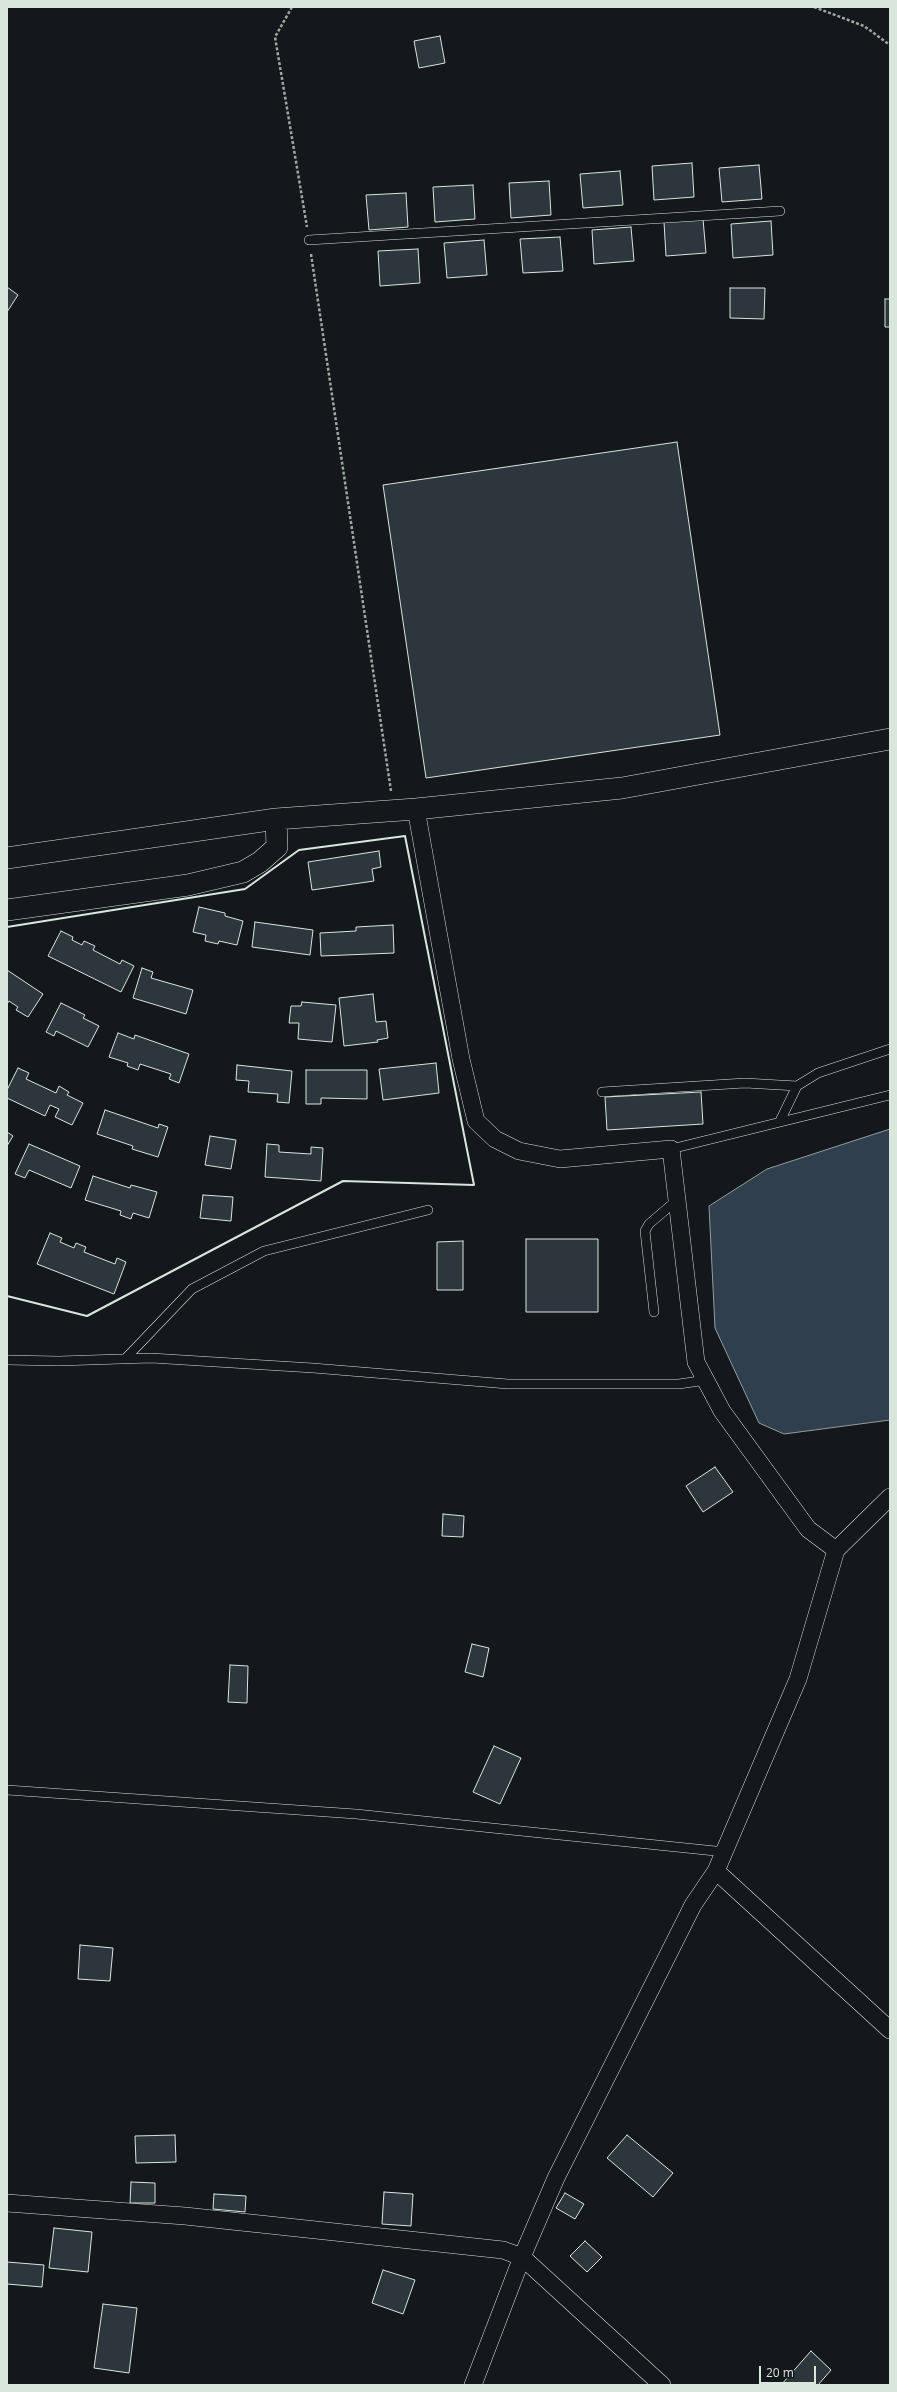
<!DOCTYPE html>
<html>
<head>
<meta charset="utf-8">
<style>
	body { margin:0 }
	#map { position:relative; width:897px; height:2392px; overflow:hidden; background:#14181c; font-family:"Open Sans",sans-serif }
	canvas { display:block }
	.frame { position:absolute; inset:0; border:8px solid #d8e6dc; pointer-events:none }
	.scale { position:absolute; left:759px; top:2366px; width:57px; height:18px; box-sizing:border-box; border:2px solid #d8e6dc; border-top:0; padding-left:5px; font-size:12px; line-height:14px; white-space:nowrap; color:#d8e6dc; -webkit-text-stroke:3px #14181c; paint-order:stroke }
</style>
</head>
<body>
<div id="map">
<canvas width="897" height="2392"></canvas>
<div class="frame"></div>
<div class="scale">20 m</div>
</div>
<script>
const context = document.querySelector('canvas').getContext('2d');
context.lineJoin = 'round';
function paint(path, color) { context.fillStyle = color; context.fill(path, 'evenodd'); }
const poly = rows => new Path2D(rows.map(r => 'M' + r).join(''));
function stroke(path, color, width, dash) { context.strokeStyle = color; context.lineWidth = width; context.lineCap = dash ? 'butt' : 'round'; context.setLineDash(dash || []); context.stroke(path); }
const water = poly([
	[890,1129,890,1420,784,1434,759,1423,715,1328,709,1206,767,1169,890,1129]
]);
const building = poly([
	[440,36,445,63,419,68,414,41,440,36],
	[692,163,694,197,654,200,652,166,692,163],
	[759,165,762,199,722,202,719,168,759,165],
	[620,171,623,205,583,208,580,174,620,171],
	[549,181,551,215,511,218,509,183,549,181],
	[473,185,475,219,435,222,433,187,473,185],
	[406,193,408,227,369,230,366,195,406,193],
	[703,219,706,253,666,256,664,222,703,219],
	[771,221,773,255,733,258,731,224,771,221],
	[631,227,634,261,594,264,592,230,631,227],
	[560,237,563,271,523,273,520,239,560,237],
	[484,240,487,275,447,278,444,243,484,240],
	[418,249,420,283,380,286,378,251,418,249],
	[7,287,18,295,7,312,7,287],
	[730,288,765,288,764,319,730,318,730,288],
	[885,299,890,299,890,327,885,327,885,299],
	[677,442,720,735,426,778,383,485,677,442],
	[379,851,381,867,372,869,374,881,312,890,308,862,379,851],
	[199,907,225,913,225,916,243,921,237,945,219,941,218,944,205,941,206,935,193,932,199,907],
	[255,922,313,930,310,955,252,947,255,922],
	[393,925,394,953,321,956,320,933,356,931,356,927,393,925],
	[61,931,73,937,72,940,82,945,84,941,95,946,93,950,120,964,122,960,134,966,121,992,48,956,61,931],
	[142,968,153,972,151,978,193,990,186,1014,133,998,142,968],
	[7,970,43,994,28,1017,16,1010,18,1007,9,1001,7,1004,7,970],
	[373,994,376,1022,386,1021,388,1038,377,1040,378,1042,344,1046,339,998,373,994],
	[302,1002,336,1005,332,1042,298,1039,299,1023,289,1023,291,1006,301,1006,302,1002],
	[61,1003,85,1015,83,1018,99,1026,88,1047,56,1031,54,1036,46,1032,61,1003],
	[118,1033,134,1039,135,1035,189,1054,179,1083,169,1079,171,1074,140,1064,138,1070,127,1066,128,1063,109,1057,118,1033],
	[436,1063,439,1093,383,1100,379,1069,436,1063],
	[237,1065,292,1071,289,1103,277,1102,278,1094,248,1092,249,1081,236,1080,237,1065],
	[18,1068,29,1073,26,1079,56,1093,59,1086,69,1092,67,1095,83,1103,72,1125,55,1117,59,1109,50,1105,45,1116,7,1098,7,1090,18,1068],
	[306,1070,367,1070,367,1099,321,1098,321,1104,306,1104,306,1070],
	[701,1092,703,1124,607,1130,605,1097,701,1092],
	[105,1110,158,1128,159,1124,168,1127,158,1157,132,1149,133,1146,97,1134,105,1110],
	[7,1132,13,1136,7,1146,7,1132],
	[210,1136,236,1140,231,1169,205,1165,210,1136],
	[29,1144,80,1166,71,1188,29,1170,25,1178,15,1174,29,1144],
	[267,1144,279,1145,279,1152,311,1154,311,1147,323,1148,321,1181,265,1177,267,1144],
	[93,1176,130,1188,131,1185,157,1192,149,1218,133,1213,131,1219,120,1215,121,1211,85,1200,93,1176],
	[203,1195,233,1197,231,1221,200,1218,203,1195],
	[50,1233,62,1238,60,1242,74,1248,76,1243,86,1247,84,1252,115,1264,117,1258,126,1262,114,1294,37,1264,50,1233],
	[526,1239,598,1239,598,1312,526,1312,526,1239],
	[463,1241,463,1290,437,1290,437,1242,463,1241],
	[715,1467,733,1492,703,1512,686,1486,715,1467],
	[443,1514,464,1516,463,1537,442,1536,443,1514],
	[472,1644,489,1648,483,1677,465,1672,472,1644],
	[230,1665,248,1666,247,1703,228,1702,230,1665],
	[494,1746,521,1758,500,1804,473,1792,494,1746],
	[80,1945,113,1948,110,1981,78,1979,80,1945],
	[175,2135,176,2162,136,2163,135,2136,175,2135],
	[627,2135,673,2173,653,2197,607,2158,627,2135],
	[131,2182,155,2183,155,2203,130,2203,131,2182],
	[384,2192,413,2194,411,2226,382,2224,384,2192],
	[565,2193,584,2204,575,2219,556,2208,565,2193],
	[214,2194,246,2196,245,2212,213,2209,214,2194],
	[54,2228,92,2232,88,2272,49,2268,54,2228],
	[585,2241,602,2257,587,2272,570,2256,585,2241],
	[7,2262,44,2265,42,2287,7,2284,7,2262],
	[383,2270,415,2280,403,2314,372,2303,383,2270],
	[103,2304,137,2308,129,2373,94,2368,103,2304],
	[811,2351,831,2370,818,2385,781,2385,811,2351]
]);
const path = poly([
	[292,7,275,37,307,227],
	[814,7,864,26,890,45],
	[311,254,391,791]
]);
const service = poly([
	[309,240,780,211],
	[602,1092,745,1083,797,1086],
	[780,1121,797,1086,818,1073,890,1049],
	[671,1149,890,1095],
	[654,1312,645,1231,649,1224,677,1200],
	[126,1358,192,1289,264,1251,428,1210],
	[7,1360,59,1361,151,1358,313,1368,508,1384,679,1384,706,1380],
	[7,1790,356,1814,725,1852]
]);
const minor = poly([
	[416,809,461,1059,476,1121,495,1139,519,1151,560,1159,671,1149,696,1362,722,1411,808,1529,836,1550],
	[716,1871,890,2030],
	[7,2203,185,2216,503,2250,522,2257,662,2385],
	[473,2385,522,2257,556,2178,693,1905,716,1871,798,1679,836,1550,890,1497]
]);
const tertiary = poly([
	[7,858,276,819,416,809,622,788,890,739],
	[7,910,188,885,243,872,260,862,277,847,276,819]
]);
const wall = poly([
	[7,927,245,889,299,850,405,836,474,1185,343,1181,87,1316,7,1296]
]);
paint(water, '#2f3f4d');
stroke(water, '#939e99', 1);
paint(building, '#2c363c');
stroke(building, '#d8e6dc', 1);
stroke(service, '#d8e6dc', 10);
stroke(minor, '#d8e6dc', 18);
stroke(tertiary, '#d8e6dc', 22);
stroke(path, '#9da8a2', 2.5, [3, 2]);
stroke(service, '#14181c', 9);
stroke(minor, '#14181c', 17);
stroke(tertiary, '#14181c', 21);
stroke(wall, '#d8e6dc', 2);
</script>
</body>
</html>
